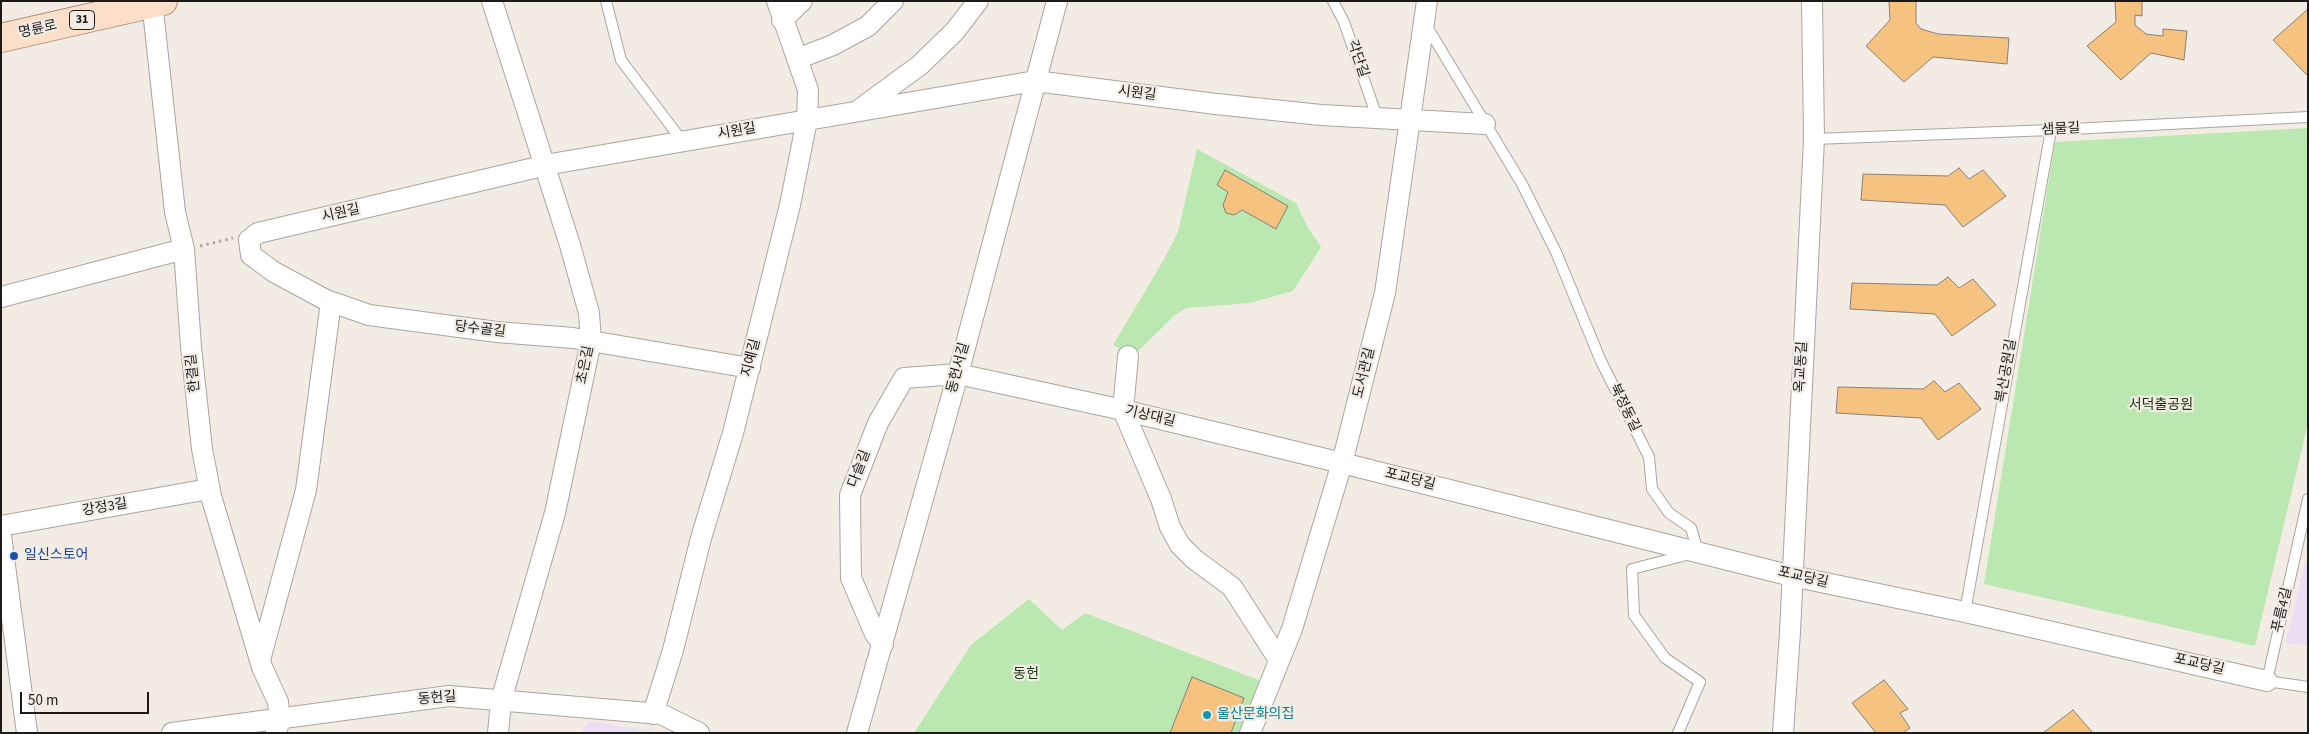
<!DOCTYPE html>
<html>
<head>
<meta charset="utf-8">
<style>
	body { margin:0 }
	#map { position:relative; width:2309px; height:734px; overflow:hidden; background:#f2ece5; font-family:"Source Sans 3",sans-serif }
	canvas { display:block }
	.frame { position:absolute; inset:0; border:2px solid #1d1b19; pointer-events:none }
	.scale { position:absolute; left:20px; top:692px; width:129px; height:22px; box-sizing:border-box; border:2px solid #1d1b19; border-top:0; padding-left:6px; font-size:15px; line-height:18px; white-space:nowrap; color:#1d1b19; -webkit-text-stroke:4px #f2ece5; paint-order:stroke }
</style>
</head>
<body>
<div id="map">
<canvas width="2309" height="734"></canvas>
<div class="frame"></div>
<div class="scale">50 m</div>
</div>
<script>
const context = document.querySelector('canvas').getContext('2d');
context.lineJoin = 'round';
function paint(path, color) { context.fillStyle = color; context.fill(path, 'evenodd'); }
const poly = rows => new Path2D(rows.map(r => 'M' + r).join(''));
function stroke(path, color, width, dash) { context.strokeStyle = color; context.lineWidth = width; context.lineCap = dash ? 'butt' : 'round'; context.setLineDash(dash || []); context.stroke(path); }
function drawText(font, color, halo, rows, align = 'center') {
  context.font = font + ' "Source Sans 3","Noto Sans KR",sans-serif'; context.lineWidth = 4.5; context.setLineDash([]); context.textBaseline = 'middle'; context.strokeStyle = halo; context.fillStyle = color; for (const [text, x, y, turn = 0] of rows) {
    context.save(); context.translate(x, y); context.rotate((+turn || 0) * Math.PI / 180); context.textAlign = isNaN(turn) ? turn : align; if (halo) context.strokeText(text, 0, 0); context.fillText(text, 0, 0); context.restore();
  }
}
const education = poly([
	[2308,552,2308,645,2285,644],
	[589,721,656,732,659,733,581,733]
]);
const green = poly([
	[2308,128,2308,423,2255,646,1984,584,2055,142],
	[1197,149,1296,203,1307,226,1321,247,1293,291,1250,303,1187,308,1176,314,1133,356,1113,345,1163,261,1178,232],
	[1029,599,1062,630,1085,613,1261,681,1240,733,914,733,971,645]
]);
const building = poly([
	[1889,1,1916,1,1916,23,1921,29,1938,34,2009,38,2007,64,1933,57,1904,82,1866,46,1890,20,1889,1],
	[2115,1,2142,1,2142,16,2135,15,2135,25,2146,34,2163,36,2163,29,2187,31,2184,60,2151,53,2121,80,2087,46,2116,22,2115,1],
	[2308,9,2308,75,2307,75,2273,40,2308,9],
	[1959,168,1969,179,1983,170,2006,196,1963,227,1945,205,1861,200,1863,174,1948,176,1959,168],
	[1225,170,1288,206,1276,229,1242,210,1234,215,1226,213,1223,205,1228,192,1217,185,1225,170],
	[1948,277,1959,288,1973,279,1996,305,1952,336,1935,314,1850,309,1852,283,1937,285,1948,277],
	[1934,381,1945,392,1959,383,1981,409,1938,440,1921,418,1836,413,1838,387,1923,389,1934,381],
	[1192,677,1244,698,1231,733,1170,733,1192,677],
	[1884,680,1908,709,1900,713,1910,728,1903,733,1876,733,1852,703,1884,680],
	[2073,710,2093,733,2043,733,2073,710]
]);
const path = poly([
	[200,246,233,238]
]);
const service = poly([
	[606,1,621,60,683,142],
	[1333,1,1344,22,1377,117],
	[1426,25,1522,184,1556,252,1600,359,1649,457,1652,489,1669,513,1691,528,1698,552,1632,569,1634,615,1665,658,1700,682,1678,733],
	[1814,139,2051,130,2308,117],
	[2308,499,2267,681,2308,687],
	[1965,612,2051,130]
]);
const minor = poly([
	[152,1,175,212,184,249,191,347,202,449,211,496,262,667,278,702,280,719,276,733],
	[492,1,570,245,589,313,591,341,555,513,501,701,498,733],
	[782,20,802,1],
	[797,59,833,45,868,26,893,1],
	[860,109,920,65,955,31,978,1],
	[1,297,184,249],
	[1128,356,1123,410,1161,499,1170,527,1180,545,1194,559,1232,587,1279,660],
	[750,368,573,338,497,332,369,315,326,300,274,272,251,255,249,240,258,233,551,164,1035,81,1216,104,1321,115,1485,124],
	[1,526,209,489],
	[1,535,27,733],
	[883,644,875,634,851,578,850,495,878,423,904,378,958,374,1123,410,1342,463,1792,576,1965,612,2267,681],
	[260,660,306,490,331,302],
	[653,714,673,650,701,538,733,433,790,205,807,120,808,90,777,1],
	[172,733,449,696,661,714,699,733],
	[857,733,958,374,1057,1],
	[1250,733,1292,629,1342,463,1385,293,1427,1],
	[1783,733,1790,632,1814,139,1812,1]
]);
const primary = poly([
	[1,38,163,1]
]);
const markers = [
	[14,556,5,"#1a4fb4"],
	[1207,715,5,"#0f9aa8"]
];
const shields = [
	[82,20,25]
];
const shieldNames = [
	["31",82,20]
];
const streetNames = [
	["명륜로",38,30,-13],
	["각단길",1357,59,71],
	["시원길",1137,94,7],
	["샘물길",2061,130,-3],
	["시원길",737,132,-10],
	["시원길",341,214,-13],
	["당수골길",480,330,7],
	["지예길",752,358,-76],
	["초은길",586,365,-79],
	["옥교동길",1802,367,-87],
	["동헌서길",959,368,-75],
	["복산공원길",2007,371,-80],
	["한결길",194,373,-96],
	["도서관길",1365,373,-76],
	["북정동길",1624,408,64],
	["기상대길",1150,417,13],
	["다슬길",860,469,-69],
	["포교당길",1410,480,14],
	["강정3길",105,508,-10],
	["포교당길",1803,578,13],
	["푸름4길",2283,610,-77],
	["포교당길",2199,665,13],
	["동헌길",437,699,-4]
];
const parkNames = [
	["서덕출공원",2161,406],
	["동헌",1026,675]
];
const transitNames = [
	["일신스토어",24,556]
];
const cultureNames = [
	["울산문화의집",1217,715]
];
paint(education, '#e9def3');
paint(green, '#bbe8b0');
paint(building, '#f6c280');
stroke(building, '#86817b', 1);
stroke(service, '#aaa59e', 12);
stroke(minor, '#aaa59e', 22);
stroke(primary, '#ad8d74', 30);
stroke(path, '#afaaa5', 3, [2.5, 4]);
stroke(service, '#fff', 10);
stroke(minor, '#fff', 20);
stroke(primary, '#fddfc9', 28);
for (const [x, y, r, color] of markers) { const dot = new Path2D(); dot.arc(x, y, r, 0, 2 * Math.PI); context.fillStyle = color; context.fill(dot); stroke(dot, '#f2ece5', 2); }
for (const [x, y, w] of shields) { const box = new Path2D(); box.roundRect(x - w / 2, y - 9.5, w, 19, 4); context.fillStyle = '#f2ece5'; context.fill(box); stroke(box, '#1d1b19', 1); }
drawText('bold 12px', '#1d1b19', null, shieldNames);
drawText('14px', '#1d1b19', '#f2ece5', streetNames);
drawText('14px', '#16380d', '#f2ece5', parkNames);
drawText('14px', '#164399', '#f2ece5', transitNames, 'left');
drawText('14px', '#0d838f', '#f2ece5', cultureNames, 'left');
</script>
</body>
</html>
